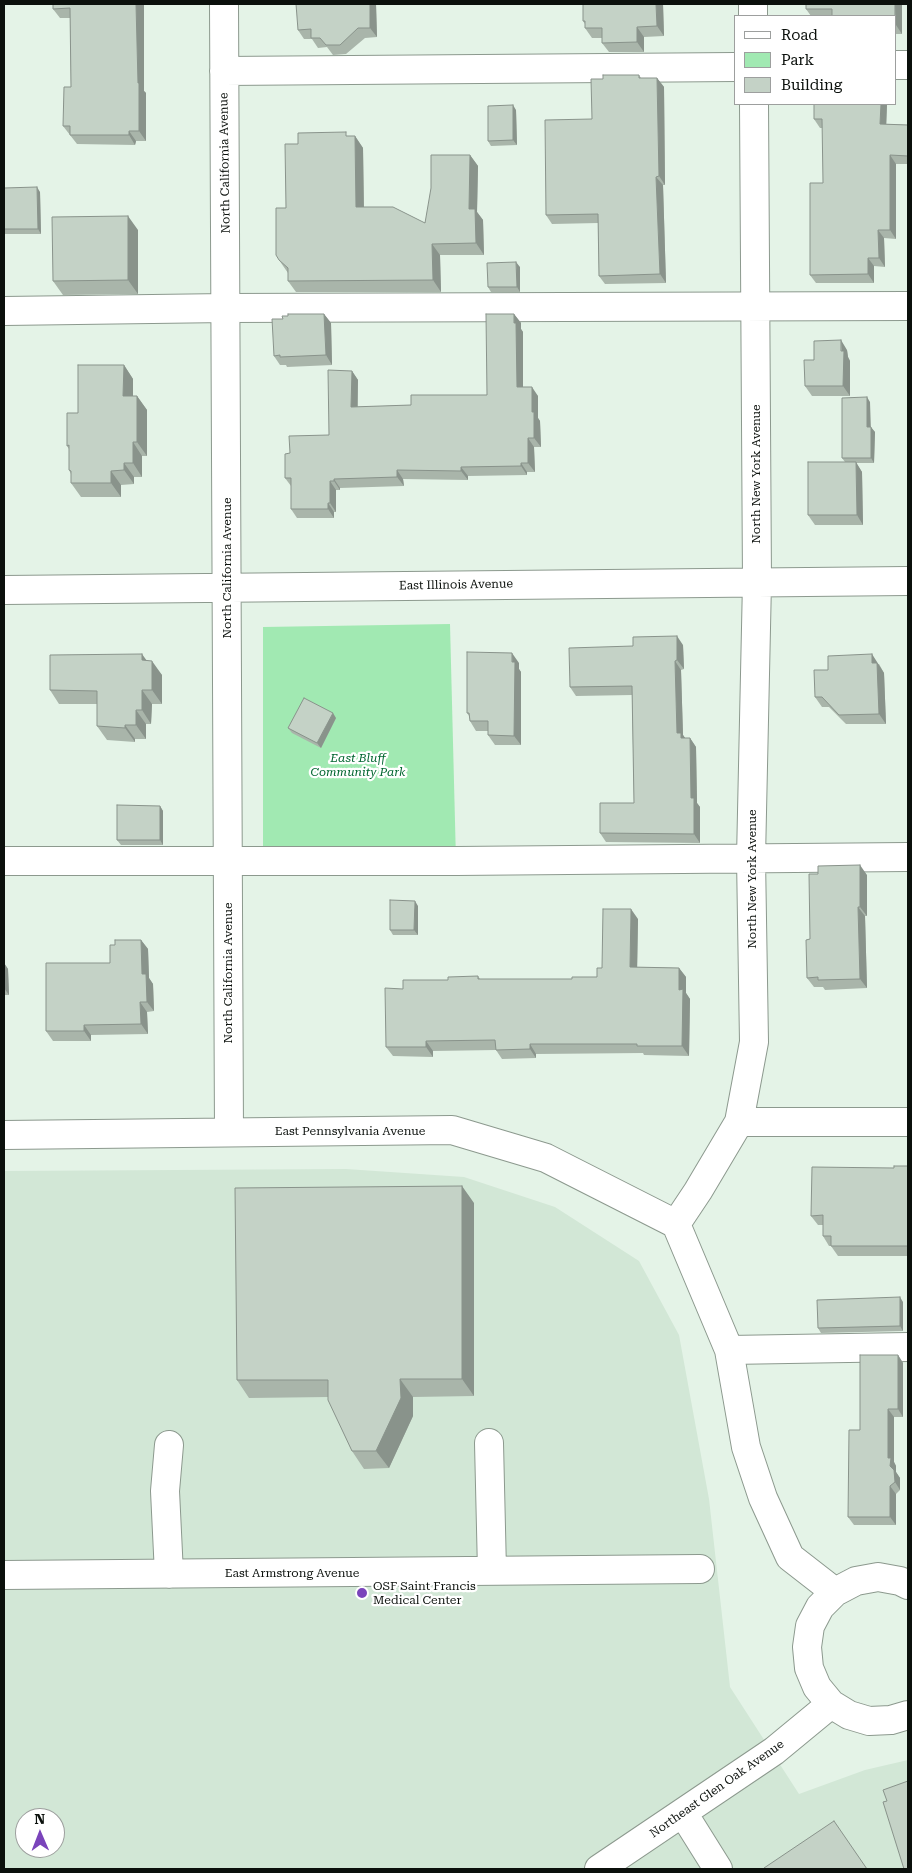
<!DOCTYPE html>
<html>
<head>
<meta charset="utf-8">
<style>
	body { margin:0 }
	#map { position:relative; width:912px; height:1873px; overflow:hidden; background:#e4f3e7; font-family:"Roboto Serif",serif }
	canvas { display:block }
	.frame { position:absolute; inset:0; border:5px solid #0b100c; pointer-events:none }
	.legend { position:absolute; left:734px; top:15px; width:162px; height:90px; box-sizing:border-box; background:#fff; border:1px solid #9d9f9e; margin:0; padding:6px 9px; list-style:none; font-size:15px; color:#0b100c }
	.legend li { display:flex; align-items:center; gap:10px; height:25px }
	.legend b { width:25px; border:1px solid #9d9f9e }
	.north { position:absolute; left:15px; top:1808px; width:50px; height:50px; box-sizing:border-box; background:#fff; border:1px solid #9d9f9e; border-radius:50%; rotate:359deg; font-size:14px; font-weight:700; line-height:20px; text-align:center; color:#0b100c }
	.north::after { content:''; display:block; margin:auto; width:18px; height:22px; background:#7a44bb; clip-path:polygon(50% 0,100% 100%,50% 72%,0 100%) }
</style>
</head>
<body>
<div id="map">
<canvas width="912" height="1873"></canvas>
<div class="frame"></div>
<ul class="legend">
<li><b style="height:6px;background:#fff"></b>Road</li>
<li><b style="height:14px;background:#a1e9b2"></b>Park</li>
<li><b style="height:14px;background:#c4d2c6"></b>Building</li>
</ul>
<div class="north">N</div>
</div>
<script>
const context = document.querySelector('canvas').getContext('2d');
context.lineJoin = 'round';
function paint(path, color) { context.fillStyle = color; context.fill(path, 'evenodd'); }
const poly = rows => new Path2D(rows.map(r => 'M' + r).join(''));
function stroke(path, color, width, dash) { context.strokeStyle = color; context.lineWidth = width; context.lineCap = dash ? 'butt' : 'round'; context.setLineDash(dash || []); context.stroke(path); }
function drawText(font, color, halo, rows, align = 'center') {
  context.font = font + ' "Roboto Serif",serif'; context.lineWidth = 4.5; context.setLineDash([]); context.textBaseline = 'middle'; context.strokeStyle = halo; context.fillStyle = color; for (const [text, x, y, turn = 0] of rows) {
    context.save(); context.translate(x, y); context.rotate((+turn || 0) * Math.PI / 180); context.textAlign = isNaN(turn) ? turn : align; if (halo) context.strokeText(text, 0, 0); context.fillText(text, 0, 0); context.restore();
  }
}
const built = poly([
	[346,1169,464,1177,555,1207,639,1261,679,1335,709,1499,730,1687,799,1794,865,1770,908,1760,908,1869,4,1869,4,1171],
	[25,1818,55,1818,55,1848,25,1848]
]);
const green = poly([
	[450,624,456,861,263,860,263,627]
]);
const minor = poly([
	[224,4,229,1132],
	[753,4,753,16],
	[896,65,908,65],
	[224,71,736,67],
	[4,311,226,308,908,306],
	[4,590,908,581],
	[4,861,456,861,908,857],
	[739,1122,908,1122],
	[4,1135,452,1130,546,1158,676,1224],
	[676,1224,698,1191,739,1122,754,1042,751,858,757,582,754,104],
	[676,1224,729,1350,746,1447,763,1498,790,1557,835,1592],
	[729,1350,908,1347],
	[489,1443,492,1571],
	[169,1445,165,1491,169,1574],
	[4,1575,700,1569],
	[908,1585,900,1581,878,1577,856,1581,835,1592,820,1607,810,1626,807,1647,809,1668,817,1687,831,1704,849,1715,869,1721,891,1720,908,1715],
	[683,1813,718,1869],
	[599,1869,774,1751,831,1704]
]);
const wall = poly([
	[53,4,144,4,144,91,146,93,146,141,136,141,135,145,77,144,63,126,71,87,70,18,60,18,53,9],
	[376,4,377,37,365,38,346,54,333,55,327,47,318,48,312,39,304,39,298,30],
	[583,4,663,4,664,36,644,37,644,52,609,52,602,43,602,38,592,38,585,28,585,24,583,21],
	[902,4,902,34,896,34,896,16,811,16,806,9],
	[639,75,641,78,657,78,664,87,665,185,663,185,666,283,605,284,599,276,598,223,552,224,546,215,592,119,603,79],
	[814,104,887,104,886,124,908,125,908,164,896,164,896,239,884,238,885,267,874,266,874,283,816,283,810,275,823,183,823,128,820,128,814,119],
	[516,110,517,145,491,146,488,141],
	[348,136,355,136,363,148,364,207,425,223,470,155,478,166,477,212,483,220,484,255,440,255,441,292,296,292,288,281,288,273,279,260,286,208,298,144],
	[4,188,40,192,41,234,4,234],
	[138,230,138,294,63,295,53,281],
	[520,267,520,292,491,292,488,287],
	[324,314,331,323,332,365,287,367,286,365,280,365,274,356,283,319],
	[514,314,521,323,521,329,523,332,523,387,538,396,538,418,540,421,541,447,534,447,535,472,527,472,527,475,468,476,468,480,403,479,404,486,340,488,340,490,336,490,336,512,334,512,334,518,297,518,291,509,291,486,285,478,329,435,352,371,358,380,358,407,411,405,487,395],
	[847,350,848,357,850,361,850,396,812,396,805,386,814,360],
	[124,365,133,379,133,396,137,396,147,410,147,456,142,456,142,477,134,477,134,484,121,485,121,497,81,497,71,483,71,474,69,470,69,449,67,446,78,413],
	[870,402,870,427,875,432,874,463,856,463,862,472,863,525,815,525,808,515,845,462,842,458],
	[683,645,684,669,681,670,683,735,685,738,690,738,696,747,697,803,700,807,700,843,606,842,600,833,634,803,632,695,576,696,570,687],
	[146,660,162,675,162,704,152,704,151,724,146,724,146,739,135,739,135,742,107,740,97,726,97,704,59,704,50,690],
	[519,663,519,669,521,672,521,745,495,745,488,735,488,731,476,731,470,721,470,717,467,713],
	[879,664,884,673,886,724,846,724,829,707,822,707,815,697,828,670],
	[336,718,321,748,292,733,288,728],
	[160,806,163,811,163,845,121,845,117,840],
	[867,875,867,916,865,916,867,988,825,990,823,987,814,987,807,978],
	[418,906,418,935,393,935,390,930],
	[638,919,637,967,679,968,686,977,686,993,690,999,689,1056,644,1055,643,1053,536,1054,536,1058,502,1059,496,1050,433,1051,433,1057,393,1056,386,1047,403,989,448,980,478,976,480,979,572,979,597,977],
	[141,940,148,949,149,978,153,984,154,1011,147,1012,148,1034,91,1035,91,1041,53,1041,46,1031,110,963,115,945],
	[4,963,8,969,9,995,4,995],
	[908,1166,908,1256,838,1256,831,1246,829,1246,823,1236,823,1225,818,1225,811,1216,894,1168],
	[474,1203,474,1396,413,1397,413,1416,389,1468,364,1469,352,1451,328,1397,249,1398,237,1380],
	[903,1302,903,1331,821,1333,818,1328],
	[898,1355,903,1363,903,1417,894,1417,894,1462,896,1466,896,1472,900,1478,900,1490,896,1494,896,1525,854,1525,848,1517,860,1430]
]);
const shadedWall = poly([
	[136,4,144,4,144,91,146,93,146,141,139,131],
	[370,4,376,4,377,37,370,28],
	[656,4,663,4,664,36,657,26],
	[895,4,902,4,902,34,896,25],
	[637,27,644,37,644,52,637,42],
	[657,78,664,87,665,185,659,176],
	[881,104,887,104,886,133,880,124],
	[513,105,516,110,517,145,513,140],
	[129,131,136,141,135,145,129,135],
	[355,136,363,148,364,219,356,207],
	[470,155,478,166,477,212,483,220,484,255,476,243,469,209],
	[890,155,896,164,896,239,890,230],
	[656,177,663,185,666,283,660,274],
	[37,187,40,192,41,234,38,229],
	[128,216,138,230,138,294,128,280],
	[878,230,884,238,885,267,879,258],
	[432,244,440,255,441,292,433,280],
	[868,258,874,266,874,283,868,274],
	[516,262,520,267,520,292,517,287],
	[324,314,331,323,332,365,326,355],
	[514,314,521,323,521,329,523,332,523,396,517,387],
	[841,340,847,350,848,357,850,361,850,396,843,386],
	[124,365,133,379,133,410,123,396],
	[352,371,358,380,357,416,351,407],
	[532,387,538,396,538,418,540,421,541,447,534,438,532,412],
	[137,396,147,410,147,456,137,442],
	[867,397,870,402,871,432,867,427],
	[871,427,875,432,874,463,871,458],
	[528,438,534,447,535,472,528,463],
	[133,442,142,456,142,477,133,463],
	[856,462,862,472,863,525,857,515],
	[124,463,134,477,134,484,124,470],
	[521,463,527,472,527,475,521,466],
	[461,467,468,476,468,480,461,471],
	[397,470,403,479,404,486,397,477],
	[111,471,121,485,121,497,111,483],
	[334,479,340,488,340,490,334,481],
	[330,481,336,490,336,512,330,503],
	[328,503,334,512,334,518,328,509],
	[677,636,683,645,684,669,677,660],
	[512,653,519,663,519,669,521,672,521,745,514,736],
	[142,654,152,668,152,661,162,675,162,704,152,690,142,660],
	[872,654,884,673,886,724,879,714,872,663],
	[675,661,681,670,683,735,688,742,688,747,677,733],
	[142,690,152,704,151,724,142,710],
	[136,710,146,724,146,739,136,725],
	[333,713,336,718,321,748,317,743],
	[125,725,135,739,135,742,125,728],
	[690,738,696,747,697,803,700,807,700,843,694,834,691,798],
	[160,806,163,811,163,845,160,840],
	[860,865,867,875,867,916,860,907],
	[415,901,418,906,418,935,414,930],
	[858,907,865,916,867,988,860,979],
	[631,909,638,919,637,977,630,967],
	[141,940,148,949,149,978,153,984,154,1011,147,1002,142,974],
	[4,963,8,969,9,995,4,988],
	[679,968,686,977,686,993,690,999,689,1056,682,1046,679,990],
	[140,1002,147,1012,148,1034,141,1024],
	[84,1025,91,1035,91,1041,84,1031],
	[426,1041,433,1051,433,1057,426,1047],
	[530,1044,536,1054,536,1058,530,1049],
	[462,1186,474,1203,474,1396,462,1379],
	[900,1297,903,1302,903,1331,900,1326],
	[898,1355,903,1363,903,1417,898,1409],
	[400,1379,413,1397,413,1416,389,1468,376,1451],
	[888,1409,894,1417,894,1462,896,1466,896,1472,900,1478,900,1490,895,1482,888,1458],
	[890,1486,896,1494,896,1525,890,1517]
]);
const building = poly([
	[53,4,136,4,138,83,139,83,139,131,129,131,129,135,70,135,70,126,63,126,64,87,71,87,70,8,53,9,53,4],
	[296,4,370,4,370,28,358,28,340,45,326,45,320,38,311,38,311,29,298,30,296,4],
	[583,4,656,4,657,26,637,27,637,42,602,43,602,28,585,28,585,21,583,21,583,4],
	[806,4,895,4,895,16,832,16,832,9,806,9,806,4],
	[603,75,639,75,639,78,657,78,659,176,656,177,660,274,599,276,598,214,546,215,545,120,592,119,591,79,603,79,603,75],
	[814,104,881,104,880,124,908,125,908,156,890,155,890,230,878,230,879,258,868,258,868,274,810,275,810,183,823,183,822,119,814,119,814,104],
	[513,105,513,140,488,141,488,106,513,105],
	[346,132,346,136,355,136,356,207,393,207,425,223,431,188,431,155,470,155,469,209,475,209,476,243,432,244,433,280,288,281,288,268,279,260,276,255,276,208,286,208,285,144,298,144,298,133,346,132],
	[37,187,38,229,4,229,4,188,37,187],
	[128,216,128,280,53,281,52,217,128,216],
	[516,262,517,287,488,287,487,263,516,262],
	[288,314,324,314,326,355,280,357,280,355,274,356,272,319,283,319,282,316,288,316,288,314],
	[486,314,514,314,514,323,516,323,517,387,532,387,532,412,534,412,534,438,528,438,528,463,521,463,521,466,461,467,461,471,397,470,397,477,334,479,334,481,330,481,330,503,328,503,328,509,291,509,291,478,285,478,285,454,290,453,289,436,329,435,328,370,352,371,351,407,411,405,411,395,487,395,486,314],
	[841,340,841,351,844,351,843,386,805,386,804,360,814,360,814,341,841,340],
	[78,365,124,365,123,396,137,396,137,442,133,442,133,463,124,463,124,470,111,471,111,483,71,483,71,471,69,470,69,445,67,446,67,413,78,413,78,365],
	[867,397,867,427,871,427,871,458,842,458,842,398,867,397],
	[808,462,856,462,857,515,808,515,808,462],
	[677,636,677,660,675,661,677,733,681,733,681,738,690,738,691,798,694,798,694,834,600,833,600,803,634,803,632,686,570,687,569,648,633,646,633,637,677,636],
	[467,652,512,653,512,662,515,662,514,736,488,735,488,721,470,721,469,713,467,713,467,652],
	[142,654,142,660,152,661,152,690,142,690,142,710,136,710,136,725,125,725,125,728,97,726,97,691,50,690,50,655,142,654],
	[872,654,872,663,877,663,879,714,839,715,822,697,815,697,814,670,828,670,828,656,872,654],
	[304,698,333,713,317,743,288,728,304,698],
	[117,805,160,806,160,840,117,840,117,805],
	[860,865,860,907,858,907,860,979,818,980,818,977,807,978,806,940,810,939,809,874,818,874,818,866,860,865],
	[390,900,415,901,414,930,390,930,390,900],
	[603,909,631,909,630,967,679,968,679,990,683,989,682,1046,637,1046,637,1044,530,1044,530,1049,496,1050,495,1040,426,1041,426,1047,386,1047,385,988,403,989,403,980,448,980,448,977,478,976,478,979,572,979,572,977,597,977,597,968,602,968,603,909],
	[115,940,141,940,142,974,146,974,147,1002,140,1002,141,1024,84,1025,84,1031,46,1031,46,963,110,963,110,945,115,945,115,940],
	[894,1166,908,1166,908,1246,831,1246,831,1236,823,1236,823,1215,811,1216,812,1167,894,1168,894,1166],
	[462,1186,462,1379,400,1379,401,1398,376,1451,352,1451,328,1400,328,1380,237,1380,235,1188,462,1186],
	[900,1297,900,1326,818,1328,817,1300,900,1297],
	[860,1355,898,1355,898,1409,888,1409,888,1458,891,1458,890,1466,894,1470,895,1482,890,1486,890,1517,848,1517,849,1430,860,1430,860,1355],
	[908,1781,908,1869,904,1869,883,1802,887,1801,883,1790,908,1781],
	[834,1821,867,1869,766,1869,764,1868,834,1821]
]);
const markers = [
	[362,1593,6,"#7a44bb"]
];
const streetNames = [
	["North California Avenue",225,163,-91],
	["North New York Avenue",756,474,-90],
	["North California Avenue",227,568,-90],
	["East Illinois Avenue",456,585,-1],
	["North New York Avenue",752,879,-90],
	["North California Avenue",228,973,-90],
	["East Pennsylvania Avenue",350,1131],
	["East Armstrong Avenue",292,1573],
	["Northeast Glen Oak Avenue",717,1789,-35]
];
const parkNames = [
	["East Bluff",358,758],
	["Community Park",358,772]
];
const poiNames = [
	["OSF Saint Francis",373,1586],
	["Medical Center",373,1600]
];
paint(built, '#d2e7d6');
paint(green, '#a1e9b2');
stroke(minor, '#8c998e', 30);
stroke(minor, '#fff', 28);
paint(wall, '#a9b5aa');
paint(shadedWall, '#89938b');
paint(building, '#c4d2c6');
stroke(building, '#89938b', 1);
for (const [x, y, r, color] of markers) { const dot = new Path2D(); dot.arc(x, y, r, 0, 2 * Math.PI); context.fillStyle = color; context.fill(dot); stroke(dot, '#fff', 2); }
drawText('12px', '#0b100c', '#fff', streetNames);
drawText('italic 12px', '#01652f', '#fff', parkNames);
drawText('12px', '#0b100c', '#fff', poiNames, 'left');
</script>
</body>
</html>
